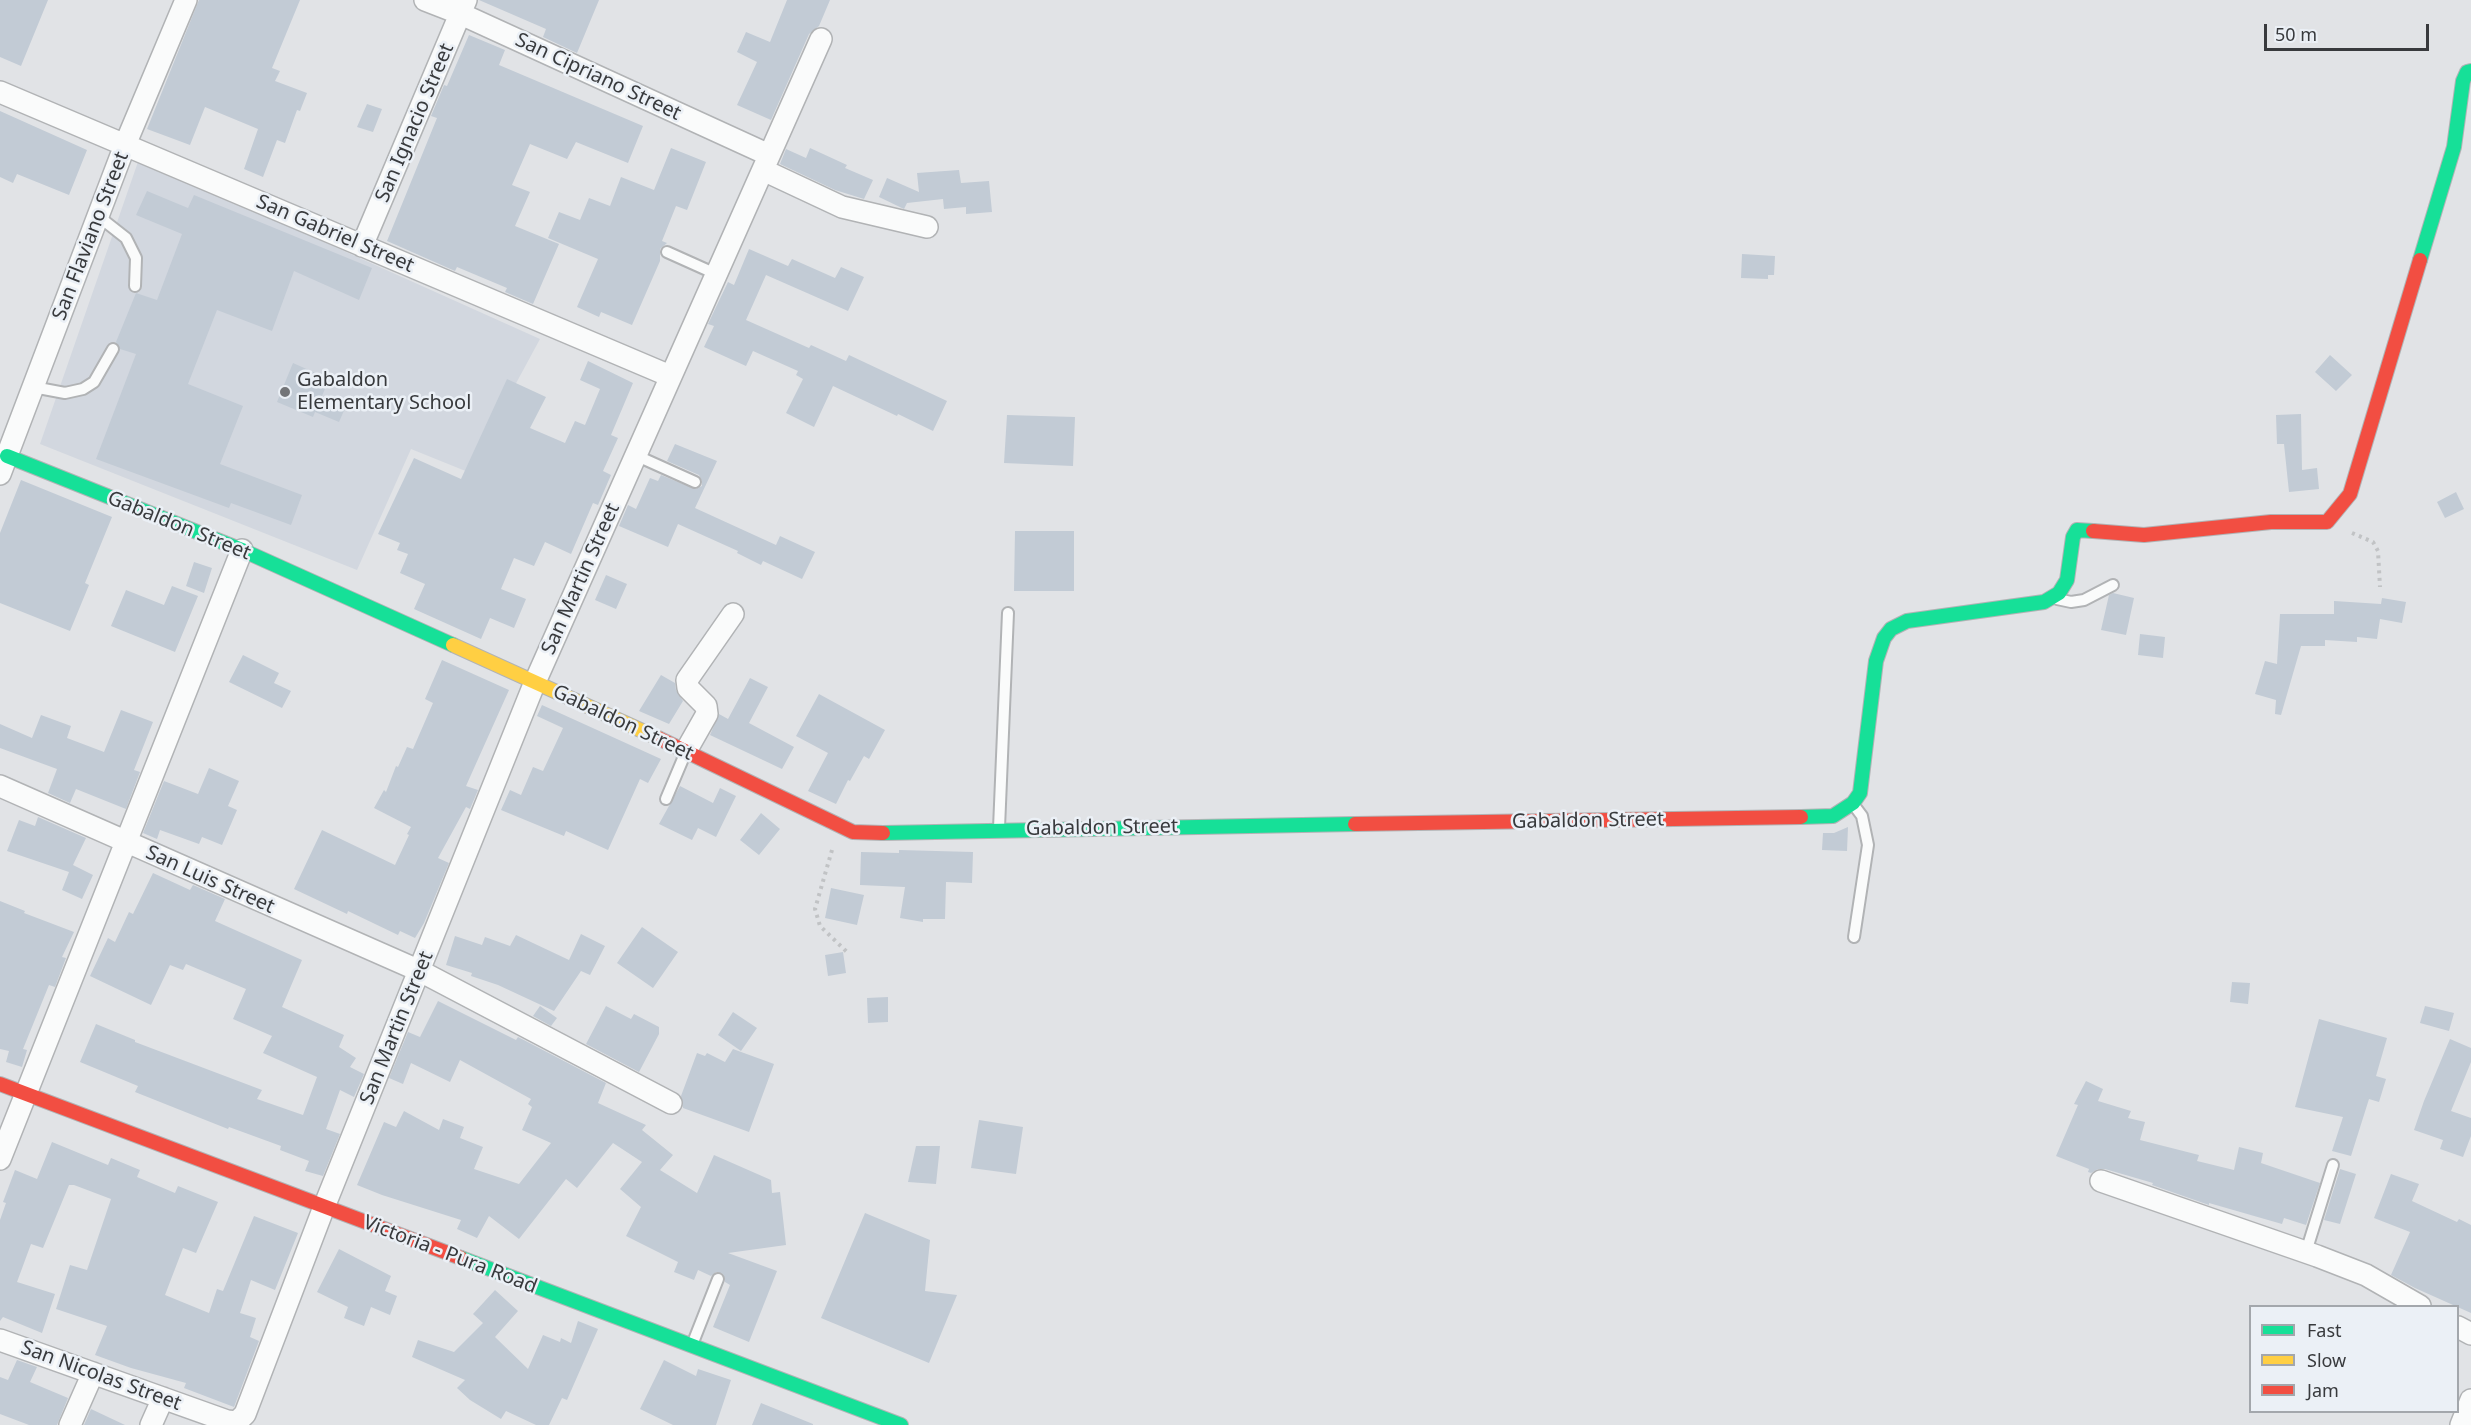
<!DOCTYPE html>
<html>
<head>
<meta charset="utf-8">
<style>
	body { margin:0 }
	#map { position:relative; width:2471px; height:1425px; overflow:hidden; background:#e1e3e6; font-family:"Noto Sans",sans-serif }
	canvas { display:block }
	.legend { position:absolute; left:2249px; top:1305px; width:210px; height:108px; box-sizing:border-box; background:#ebf0f6; border:2px solid #a3a7ac; margin:0; padding:8px 10px; list-style:none; font-size:18px; color:#383a3d }
	.legend li { display:flex; align-items:center; gap:12px; height:30px }
	.legend b { width:30px; border:2px solid #a3a7ac }
	.scale { position:absolute; left:2264px; top:24px; width:165px; height:27px; box-sizing:border-box; border:3px solid #383a3d; border-top:0; padding-left:8px; font-size:18px; line-height:21px; white-space:nowrap; color:#383a3d; -webkit-text-stroke:4px #ebf0f6; paint-order:stroke }
</style>
</head>
<body>
<div id="map">
<canvas width="2471" height="1425"></canvas>
<ul class="legend">
<li><b style="height:8px;background:#16e098"></b>Fast</li>
<li><b style="height:8px;background:#ffcf43"></b>Slow</li>
<li><b style="height:8px;background:#f24e42"></b>Jam</li>
</ul>
<div class="scale">50 m</div>
</div>
<script>
const context = document.querySelector('canvas').getContext('2d');
context.lineJoin = 'round';
function paint(path, color) { context.fillStyle = color; context.fill(path, 'evenodd'); }
const poly = rows => new Path2D(rows.map(r => 'M' + r).join(''));
function stroke(path, color, width, dash) { context.strokeStyle = color; context.lineWidth = width; context.lineCap = dash ? 'butt' : 'round'; context.setLineDash(dash || []); context.stroke(path); }
function drawText(font, color, halo, rows, align = 'center') {
  context.font = font + ' "Noto Sans",sans-serif'; context.lineWidth = 5; context.setLineDash([]); context.textBaseline = 'middle'; context.strokeStyle = halo; context.fillStyle = color; for (const [text, x, y, turn = 0] of rows) {
    context.save(); context.translate(x, y); context.rotate((+turn || 0) * Math.PI / 180); context.textAlign = isNaN(turn) ? turn : align; if (halo) context.strokeText(text, 0, 0); context.fillText(text, 0, 0); context.restore();
  }
}
const built = poly([
	[139,159,540,339,468,472,411,449,357,570,40,444]
]);
const building = poly([
	[0,0,48,0,21,66,0,57],
	[199,0,300,0,272,68,280,71,275,81,307,93,300,111,297,110,285,143,277,140,263,177,244,169,258,129,205,107,190,145,147,129],
	[479,0,599,0,577,53,543,37,546,29],
	[787,0,830,0,819,26,809,34,771,120,737,105,757,62,737,52,746,32,770,42],
	[469,35,505,50,499,65,643,126,628,163,576,142,567,159,530,144,512,185,530,192,515,226,559,244,533,304,505,292,507,288,457,267,455,271,387,241,437,118,431,116,444,85,447,86],
	[367,104,382,109,373,132,357,127],
	[0,111,87,150,69,195,17,174,13,183,0,177],
	[671,148,706,162,687,210,676,206,662,241,667,243,660,249,660,261,632,325,601,312,599,317,577,307,598,259,548,238,559,212,580,220,589,198,610,206,621,177,654,190],
	[810,148,847,165,845,168,873,180,864,199,835,190,780,164,786,149,806,158],
	[959,170,961,183,989,181,992,212,966,214,966,207,944,209,943,199,907,203,904,209,879,197,887,178,919,192,917,173],
	[147,191,188,208,194,195,372,268,359,300,294,271,272,331,217,310,188,384,243,406,220,464,302,495,291,525,231,503,229,508,96,459,136,354,120,349,116,342,136,293,157,300,182,234,136,215],
	[749,249,788,266,792,259,835,278,841,267,864,277,848,311,766,275,746,320,809,348,811,345,846,361,849,355,947,401,933,431,898,414,897,416,833,386,814,427,786,413,803,379,796,375,798,371,753,351,746,366,704,347,714,326,708,324,716,307,728,282,734,285],
	[1742,254,1775,256,1774,275,1768,275,1768,279,1741,278],
	[2330,355,2352,375,2336,391,2315,372],
	[588,361,633,383,611,435,618,438,603,471,611,475,598,505,593,503,571,554,545,542,534,566,514,558,501,589,526,599,514,628,490,618,481,639,414,609,425,584,400,573,408,554,397,550,400,543,378,534,414,458,461,479,507,379,546,397,530,428,565,443,575,421,585,425,600,389,580,380],
	[293,363,329,379,322,396,346,406,339,422,315,412,313,417,277,402],
	[2301,414,2302,470,2317,468,2319,489,2289,492,2284,444,2277,444,2276,415],
	[1007,415,1075,417,1073,466,1004,463],
	[675,444,717,461,695,508,776,545,780,536,815,552,802,579,763,561,761,565,737,553,738,551,678,524,668,547,619,526,628,505,636,509,650,478,658,481,661,475,695,489,702,486,702,481,699,475,667,461],
	[21,480,112,517,85,583,89,585,70,631,0,603,0,533],
	[2456,492,2464,509,2445,518,2437,502],
	[1015,531,1074,531,1074,591,1014,591],
	[194,562,212,568,204,593,186,586],
	[606,575,627,584,616,609,595,600],
	[172,586,198,596,175,652,111,626,126,590,164,605],
	[2113,593,2134,598,2126,635,2101,630,2109,595],
	[2382,598,2406,602,2402,623,2380,619,2377,639,2357,637,2357,642,2325,640,2325,646,2301,646,2281,715,2275,714,2276,700,2255,694,2265,661,2277,664,2280,614,2334,614,2334,601,2381,604],
	[2140,634,2165,637,2163,658,2138,655],
	[243,655,279,673,274,683,291,691,282,708,229,682],
	[442,660,509,690,466,786,478,790,470,809,466,807,438,858,449,863,424,923,415,938,400,931,398,935,348,911,347,914,294,889,322,830,395,865,409,835,407,834,411,827,374,808,384,790,386,792,396,766,398,767,407,747,413,749,433,703,425,699],
	[661,675,675,683,676,690,683,701,669,724,639,711],
	[750,678,768,687,749,723,794,747,782,769,710,735,719,714,728,719],
	[819,694,885,730,869,759,864,756,850,781,848,780,836,804,808,791,828,753,796,736],
	[542,705,661,759,648,783,640,779,608,850,566,831,564,836,501,810,510,790,521,795,533,767,543,771,563,728,537,716],
	[121,710,153,722,134,770,140,772,126,809,76,789,70,803,48,793,57,769,0,748,0,724,32,738,41,715,71,726,67,738,104,752],
	[209,768,239,781,228,806,237,810,222,845,202,837,199,844,160,830,157,839,143,833,164,781,198,794],
	[680,786,713,803,720,788,736,796,716,837,698,828,692,840,659,824],
	[761,813,780,829,759,855,740,840],
	[38,817,86,838,73,865,93,875,82,899,62,890,69,872,7,851,19,820,35,826],
	[1848,827,1847,851,1822,850,1823,833,1834,833],
	[899,850,973,852,972,883,946,882,945,919,923,919,923,922,900,918,905,887,860,885,861,852,899,853],
	[153,873,190,890,193,885,225,899,215,921,302,960,282,1007,344,1035,339,1047,356,1058,350,1067,364,1074,354,1097,340,1090,326,1129,340,1134,323,1176,305,1171,309,1161,280,1150,281,1146,229,1127,228,1129,135,1092,138,1086,80,1062,96,1024,135,1040,135,1042,262,1090,257,1099,303,1115,317,1077,263,1053,272,1036,233,1019,246,989,186,964,183,970,170,965,151,1005,90,976,108,938,115,942,129,912,133,914],
	[831,888,864,895,857,925,825,918],
	[0,901,25,911,24,913,74,932,62,957,66,958,55,987,49,985,23,1049,27,1050,22,1067,6,1062,9,1051,0,1049],
	[642,927,678,952,653,988,617,963],
	[581,934,605,946,590,975,581,971,554,1011,498,985,471,976,472,973,446,965,455,936,482,945,485,937,510,946,516,935,569,960],
	[843,952,846,973,828,976,825,955],
	[2232,982,2250,983,2248,1004,2230,1002],
	[888,997,888,1022,868,1023,867,998],
	[438,1001,516,1040,518,1037,606,1083,598,1103,646,1125,642,1130,673,1155,660,1170,697,1193,714,1155,771,1180,772,1193,780,1192,786,1245,728,1253,777,1271,749,1342,713,1327,730,1285,725,1282,723,1274,716,1272,711,1276,698,1270,694,1280,674,1272,678,1262,626,1236,641,1207,620,1189,642,1162,613,1143,577,1188,566,1179,519,1239,489,1216,477,1238,457,1229,461,1220,382,1195,357,1185,384,1122,396,1127,404,1111,439,1130,443,1119,464,1127,460,1138,483,1147,474,1169,519,1184,551,1143,522,1130,532,1107,528,1104,531,1099,460,1060,450,1082,411,1063,403,1084,389,1078,408,1032,420,1037],
	[540,1006,557,1018,551,1026,533,1016],
	[606,1006,631,1019,634,1014,659,1027,659,1034,639,1072,586,1044],
	[2425,1006,2454,1013,2449,1031,2420,1023],
	[733,1012,757,1028,741,1051,718,1035],
	[2319,1019,2387,1038,2376,1076,2386,1079,2379,1102,2369,1099,2351,1156,2332,1151,2343,1117,2295,1107],
	[2450,1039,2471,1048,2471,1062,2451,1111,2471,1118,2471,1136,2463,1157,2440,1149,2443,1140,2414,1130,2424,1101],
	[733,1049,774,1064,749,1132,683,1108,681,1096,697,1053,705,1056,707,1053,725,1062],
	[2086,1081,2103,1089,2098,1101,2131,1111,2128,1118,2145,1122,2140,1140,2199,1155,2197,1161,2234,1170,2239,1147,2263,1153,2261,1163,2320,1183,2306,1225,2284,1218,2282,1224,2209,1203,2209,1205,2152,1185,2153,1183,2105,1169,2098,1169,2091,1173,2088,1172,2089,1169,2056,1156,2078,1105,2074,1104],
	[979,1120,1023,1127,1016,1174,971,1168],
	[52,1142,108,1165,111,1158,140,1170,137,1177,175,1193,178,1186,218,1202,196,1253,183,1248,165,1295,209,1313,217,1289,223,1291,254,1216,298,1233,275,1290,251,1280,240,1313,256,1318,250,1337,259,1341,234,1407,184,1388,186,1383,131,1368,95,1355,107,1326,56,1309,70,1265,87,1270,111,1199,74,1185,69,1185,43,1248,31,1244,17,1282,55,1294,42,1333,3,1317,0,1321,0,1220,6,1203,3,1202,15,1170,37,1179],
	[916,1146,940,1146,936,1184,908,1182],
	[2340,1169,2356,1174,2340,1224,2324,1220],
	[2391,1174,2419,1184,2412,1201,2457,1222,2459,1219,2471,1225,2471,1313,2415,1288,2391,1275,2410,1232,2374,1218],
	[865,1213,930,1240,925,1291,957,1295,929,1363,821,1318],
	[339,1249,391,1276,385,1291,397,1296,390,1315,371,1307,364,1326,344,1318,348,1307,317,1292],
	[495,1290,518,1311,495,1337,528,1369,543,1335,560,1342,561,1338,571,1343,578,1321,598,1329,567,1400,562,1398,549,1425,536,1425,506,1411,501,1419,470,1400,457,1388,465,1380,412,1357,418,1340,454,1352,483,1323,473,1314],
	[17,1360,37,1367,30,1382,68,1398,57,1425,29,1425,0,1414,0,1377,8,1380],
	[664,1360,696,1376,698,1369,731,1380,716,1425,673,1425,640,1409],
	[761,1403,813,1424,813,1425,752,1425],
	[91,1409,125,1425,84,1425]
]);
const path = poly([
	[2352,533,2373,542,2378,551,2380,587],
	[832,850,815,909,820,926,849,954]
]);
const lane = poly([
	[98,216,126,238,136,258,135,286],
	[667,252,716,274],
	[33,387,65,393,83,389,94,382,113,349],
	[635,455,695,482],
	[2057,599,2071,602,2084,600,2113,585],
	[666,799,685,754],
	[1853,804,1862,816,1868,845,1854,937],
	[999,828,1008,613],
	[2306,1252,2333,1165],
	[692,1345,718,1279]
]);
const street = poly([
	[425,0,461,14,769,155],
	[0,92,670,376],
	[763,170,842,207,927,227],
	[362,246,466,0],
	[0,474,125,145,186,0],
	[686,751,707,714,706,706,688,688,687,680,733,614],
	[0,786,420,971,671,1103],
	[0,1159,242,550],
	[2101,1181,2317,1256,2366,1275,2420,1306],
	[2458,1327,2471,1334],
	[0,1340,227,1421,237,1422,245,1414,324,1207,535,682,821,39],
	[70,1425,93,1373],
	[151,1425,163,1398],
	[2461,1425,2471,1400]
]);
const fast = poly([
	[2420,260,2454,147,2463,81,2467,72,2471,71],
	[7,456,242,550,453,645],
	[1801,817,1833,816,1853,803,1860,793,1876,661,1884,638,1891,629,1907,621,2044,602,2059,593,2067,580,2073,537,2077,530,2093,531],
	[883,833,1355,824],
	[461,1258,901,1425]
]);
const slow = poly([
	[453,645,658,738]
]);
const jam = poly([
	[2093,531,2144,535,2271,522,2327,522,2350,494,2420,260],
	[658,738,853,832,883,833],
	[1355,824,1801,817],
	[0,1084,461,1258]
]);
const markers = [
	[285,392,6,"#737578"]
];
const streetNames = [
	["San Cipriano Street",598,77,25],
	["San Ignacio Street",415,123,-67],
	["San Gabriel Street",335,234,23],
	["San Flaviano Street",91,236,-69],
	["Gabaldon Street",179,526,22],
	["San Martin Street",581,579,-66],
	["Gabaldon Street",623,723,25],
	["Gabaldon Street",1588,821,-1],
	["Gabaldon Street",1102,828,-1],
	["San Luis Street",210,880,24],
	["San Martin Street",397,1028,-68],
	["Victoria - Pura Road",450,1255,21],
	["San Nicolas Street",101,1376,20]
];
const poiNames = [
	["Gabaldon",297,380],
	["Elementary School",297,403]
];
paint(built, '#d2d7df');
paint(building, '#c2cbd5');
stroke(lane, '#b1b3b5', 14);
stroke(street, '#b1b3b5', 24);
stroke(fast, '#b1b3b5', 16);
stroke(slow, '#b1b3b5', 16);
stroke(jam, '#b1b3b5', 16);
stroke(path, '#c1c3c5', 4, [3, 4.5]);
stroke(lane, '#fafbfb', 10);
stroke(street, '#fafbfb', 21);
stroke(fast, '#16e098', 14);
stroke(slow, '#ffcf43', 14);
stroke(jam, '#f24e42', 14);
for (const [x, y, r, color] of markers) { const dot = new Path2D(); dot.arc(x, y, r, 0, 2 * Math.PI); context.fillStyle = color; context.fill(dot); stroke(dot, '#ebf0f6', 2); }
drawText('20px', '#383a3d', '#ebf0f6', streetNames);
drawText('20px', '#383a3d', '#ebf0f6', poiNames, 'left');
</script>
</body>
</html>
